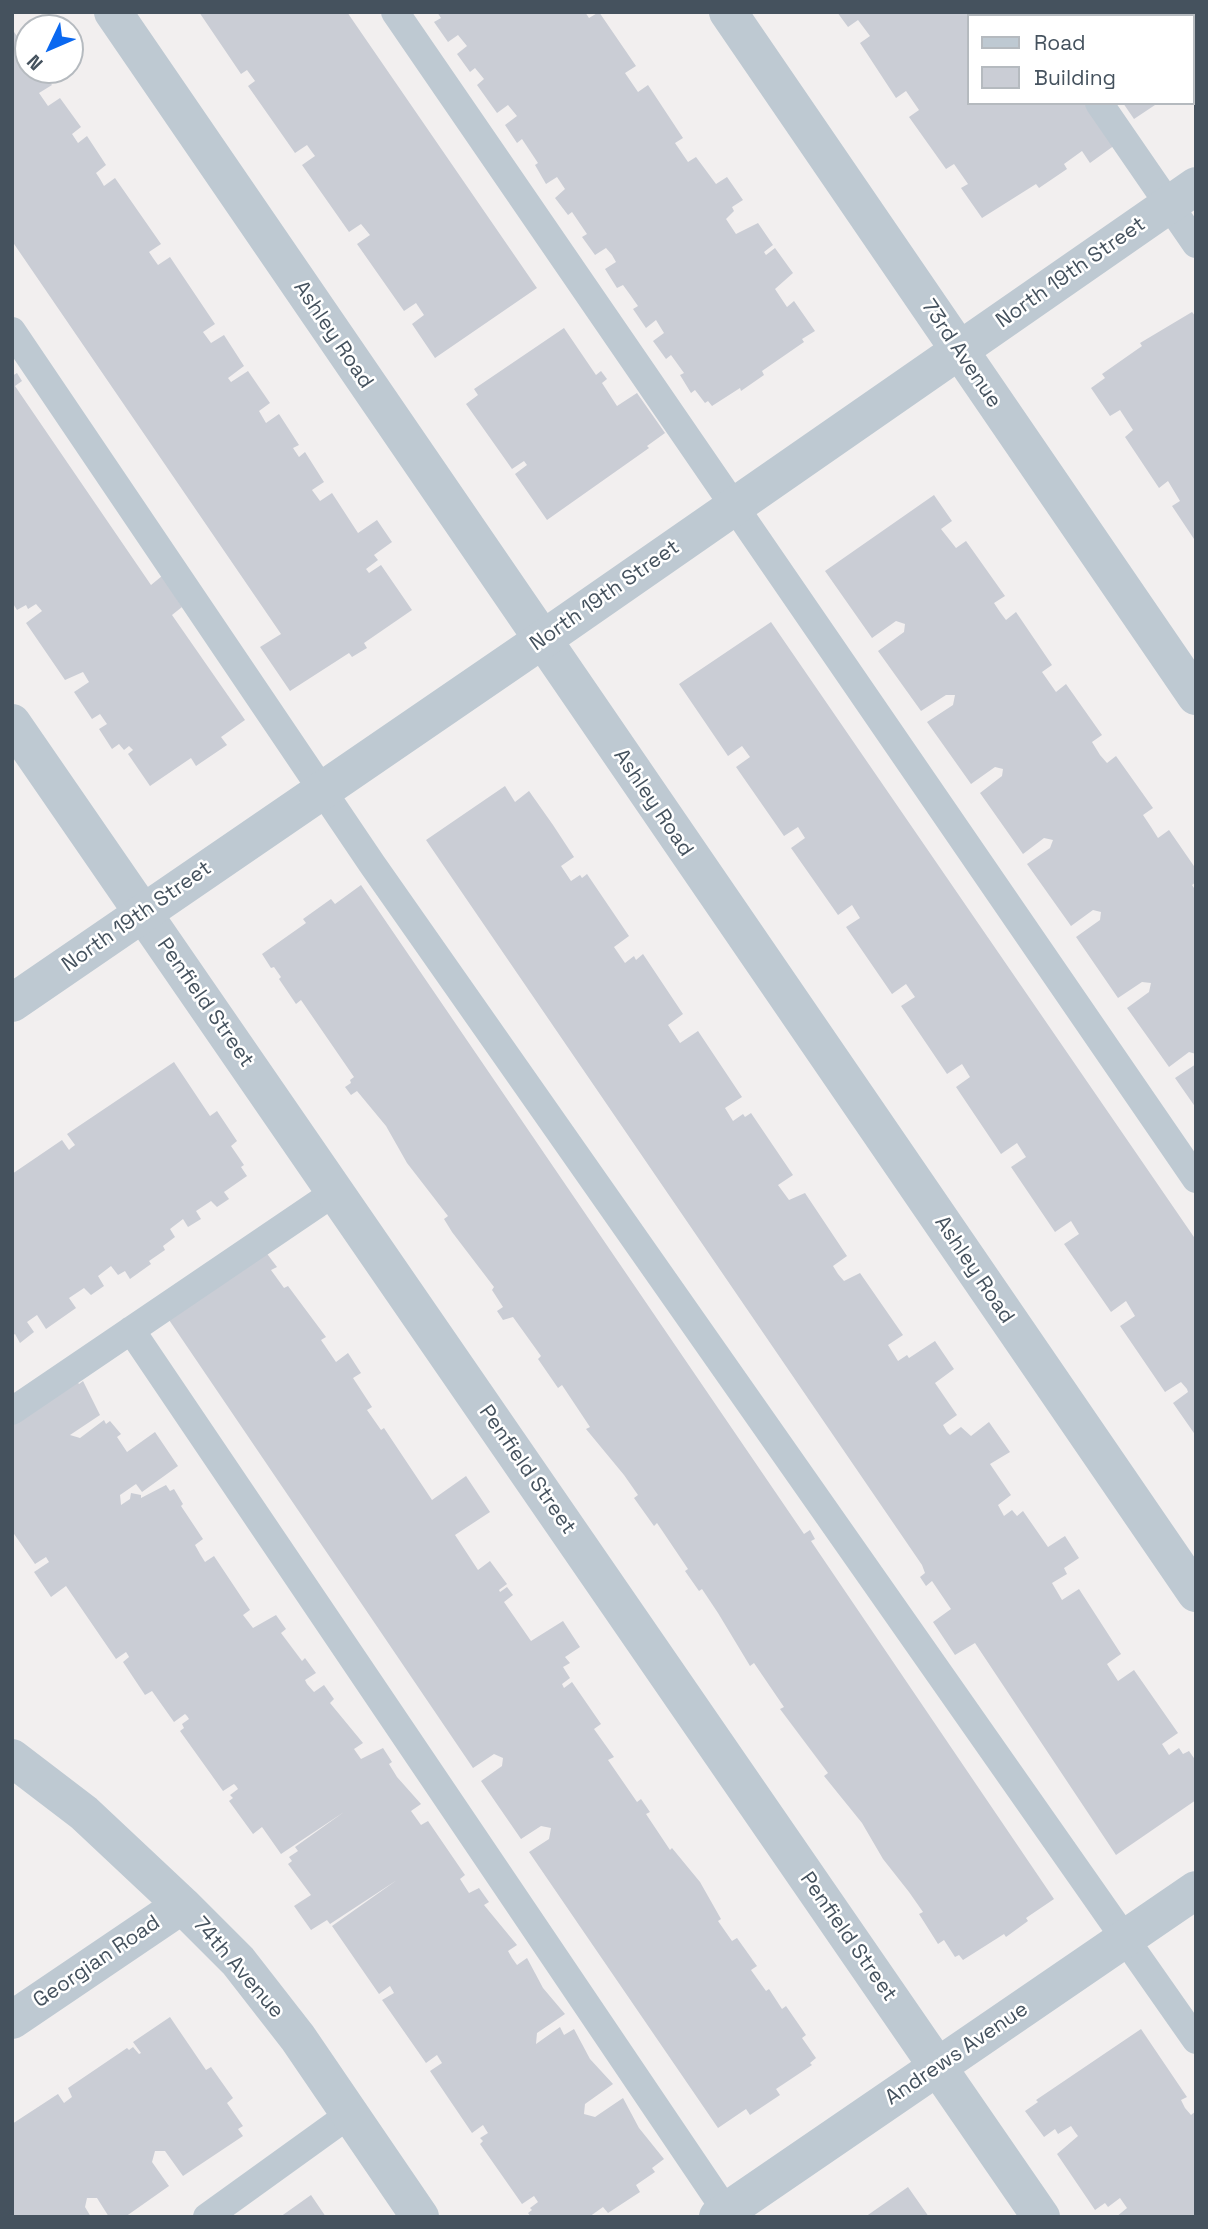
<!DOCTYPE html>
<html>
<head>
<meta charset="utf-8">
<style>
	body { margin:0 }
	#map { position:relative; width:1208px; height:2229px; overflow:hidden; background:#f2efef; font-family:"Space Grotesk",sans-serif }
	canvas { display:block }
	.frame { position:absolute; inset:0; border:14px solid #45525e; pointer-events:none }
	.legend { position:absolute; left:967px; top:14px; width:228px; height:91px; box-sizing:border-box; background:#fff; border:2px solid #b5babf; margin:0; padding:9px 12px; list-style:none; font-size:21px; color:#45525e }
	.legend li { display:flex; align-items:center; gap:14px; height:35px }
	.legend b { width:35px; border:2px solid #b5babf }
	.north { position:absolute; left:14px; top:14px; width:70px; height:70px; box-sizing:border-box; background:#fff; border:2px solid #b5babf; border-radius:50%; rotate:226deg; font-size:19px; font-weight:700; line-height:28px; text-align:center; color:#45525e }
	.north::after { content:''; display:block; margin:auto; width:24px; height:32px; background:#0a68f0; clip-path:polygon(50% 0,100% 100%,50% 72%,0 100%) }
</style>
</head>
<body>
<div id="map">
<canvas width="1208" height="2229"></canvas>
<div class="frame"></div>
<ul class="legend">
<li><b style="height:9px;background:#bec9d2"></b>Road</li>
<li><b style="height:19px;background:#cacdd5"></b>Building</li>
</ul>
<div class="north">N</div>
</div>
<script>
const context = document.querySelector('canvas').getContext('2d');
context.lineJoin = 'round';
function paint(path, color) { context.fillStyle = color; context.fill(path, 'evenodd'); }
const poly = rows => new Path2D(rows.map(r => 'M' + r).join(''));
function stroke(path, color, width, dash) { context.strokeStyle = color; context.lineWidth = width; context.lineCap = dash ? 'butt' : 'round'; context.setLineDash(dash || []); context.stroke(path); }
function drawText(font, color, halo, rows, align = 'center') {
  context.font = font + ' "Space Grotesk",sans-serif'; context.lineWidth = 5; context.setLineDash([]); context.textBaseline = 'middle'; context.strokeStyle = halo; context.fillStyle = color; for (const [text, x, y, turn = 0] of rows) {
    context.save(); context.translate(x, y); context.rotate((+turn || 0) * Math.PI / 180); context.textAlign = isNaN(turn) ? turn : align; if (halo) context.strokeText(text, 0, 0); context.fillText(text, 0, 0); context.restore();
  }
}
const building = poly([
	[199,12,347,12,537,288,435,358,412,324,424,315,416,303,404,311,357,244,370,235,361,224,349,232,302,165,315,156,312,152,307,145,295,153,248,86,255,81,247,70,241,74],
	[437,12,585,12,589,18,599,12,636,66,625,73,638,92,648,85,683,138,675,143,688,162,696,157,716,184,727,177,743,200,732,207,734,211,726,219,736,234,758,223,773,245,764,252,766,255,775,248,793,273,775,289,787,307,794,301,815,331,802,339,804,342,762,371,764,375,741,391,740,388,712,406,708,401,705,403,695,390,691,393,680,375,684,373,671,355,666,359,653,341,664,333,656,320,646,328,633,309,638,306,631,296,623,285,617,288,605,269,616,262,612,255,606,248,595,255,582,237,587,234,572,212,568,215,555,198,565,189,557,177,546,184,535,165,538,163,522,139,517,143,505,125,517,116,508,105,497,113,477,85,484,79,475,68,470,72,457,54,467,46,458,35,448,42,434,22,441,18],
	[837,12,1005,12,1007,16,968,16,968,103,1087,103,1115,145,1090,163,1082,151,1064,164,1067,169,1039,188,1036,184,982,218,961,188,968,184,954,164,946,169,909,117,919,110,906,91,896,98,860,43,870,36,858,20,848,27],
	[1082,12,1196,12,1196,77,1192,79,1192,16,1082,16],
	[12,29,28,52,28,70,41,70,52,85,39,93,48,106,60,98,81,127,72,134,78,143,87,136,106,165,96,173,100,179,104,186,115,178,161,244,149,252,153,258,158,265,170,257,215,324,203,332,211,343,224,335,244,366,228,378,231,382,248,371,270,403,259,411,266,423,279,414,299,445,293,448,299,457,305,452,324,482,312,490,320,501,332,493,358,533,377,520,392,542,374,555,378,560,366,569,369,573,381,565,412,610,364,643,367,648,352,657,349,653,290,691,260,647,281,634,12,241],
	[1123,103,1158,103,1134,119],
	[1192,312,1196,317,1196,542,1172,506,1180,501,1168,481,1159,488,1125,437,1133,430,1120,410,1110,416,1091,388,1105,378,1102,374,1142,346,1140,343],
	[564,328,596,375,601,371,607,379,602,383,617,406,637,393,665,433,647,446,649,448,547,520,515,474,527,465,524,461,512,469,466,404,478,395,474,389],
	[17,373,22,381,15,386,151,585,162,576,182,607,172,615,245,720,221,737,227,745,196,766,191,758,150,786,128,754,133,750,129,746,124,750,119,744,112,749,99,729,107,724,100,714,92,719,74,692,89,682,83,672,65,680,26,623,42,611,36,604,28,609,26,605,17,610,12,602,12,376],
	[934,495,952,521,941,529,956,548,966,541,1005,596,994,603,1000,612,1006,620,1016,612,1052,665,1042,672,1056,692,1066,684,1102,735,1092,742,1100,755,1107,763,1116,756,1153,808,1143,815,1151,827,1158,838,1169,830,1196,869,1196,882,1192,885,1196,891,1196,1054,1189,1052,1169,1067,1127,1008,1149,992,1151,983,1142,982,1118,998,1076,937,1100,920,1101,912,1093,910,1071,926,1027,864,1050,848,1053,840,1044,838,1023,854,980,793,1002,776,1003,769,995,767,971,784,927,722,953,705,955,695,946,695,921,711,878,651,904,632,905,624,896,621,872,638,825,571],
	[771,622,1196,1240,1196,1436,1173,1403,1188,1392,1187,1389,1181,1382,1165,1392,1120,1326,1135,1316,1126,1301,1111,1312,1064,1244,1079,1234,1071,1221,1055,1232,1011,1167,1026,1157,1017,1143,1001,1154,956,1087,970,1077,962,1064,947,1074,901,1006,915,997,906,984,892,994,846,927,860,918,852,905,838,915,791,848,805,838,798,827,784,836,736,767,750,757,742,746,728,756,679,684],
	[505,786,515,802,529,791,553,825,574,857,561,866,571,881,580,875,582,878,587,874,629,936,614,947,625,963,634,956,636,960,643,954,683,1014,668,1025,680,1043,698,1031,742,1097,725,1108,733,1121,743,1114,745,1117,751,1113,793,1175,778,1185,789,1200,805,1193,847,1256,833,1266,838,1274,844,1281,860,1273,903,1335,888,1345,898,1361,907,1355,909,1358,935,1341,954,1369,935,1383,957,1415,943,1425,947,1432,950,1435,961,1427,971,1436,989,1422,1010,1452,990,1464,1011,1495,998,1505,1004,1516,1012,1510,1017,1516,1023,1511,1048,1547,1065,1536,1079,1558,1064,1568,1067,1574,1052,1583,1062,1600,1079,1589,1121,1654,1107,1664,1118,1681,1134,1670,1178,1733,1162,1744,1169,1755,1179,1748,1183,1754,1189,1751,1196,1761,1196,1800,1116,1855,975,1643,955,1655,933,1622,951,1609,932,1581,926,1586,920,1577,925,1573,922,1565,426,840],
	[361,885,804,1534,810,1530,815,1539,811,1541,1054,1899,1026,1918,1028,1921,1006,1937,1004,1934,963,1960,959,1955,955,1957,944,1940,938,1944,919,1914,923,1912,909,1892,883,1859,862,1823,824,1776,828,1773,780,1709,784,1707,754,1663,750,1666,718,1613,702,1589,699,1591,685,1571,688,1569,657,1523,654,1526,634,1498,638,1495,624,1475,586,1429,590,1427,562,1385,558,1388,538,1359,541,1356,513,1317,503,1320,497,1311,503,1307,492,1290,494,1287,452,1232,444,1219,448,1216,407,1163,386,1126,357,1091,351,1095,345,1087,351,1083,350,1080,354,1077,301,1000,296,1004,279,979,281,977,274,967,271,968,262,954,306,923,303,919,331,899,335,904],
	[174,1062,210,1116,217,1111,237,1141,231,1146,244,1165,241,1167,247,1176,224,1192,229,1199,217,1207,211,1201,196,1211,201,1219,188,1227,183,1219,170,1229,175,1237,163,1246,165,1250,149,1261,151,1264,130,1279,125,1271,118,1275,111,1266,98,1276,104,1286,91,1295,84,1288,69,1298,76,1308,46,1329,37,1315,27,1322,34,1332,20,1343,15,1334,12,1336,12,1174,62,1140,69,1150,71,1148,75,1145,67,1134],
	[1196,1064,1196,1108,1175,1078],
	[265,1251,277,1267,271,1270,284,1288,288,1286,326,1337,321,1340,336,1362,348,1353,361,1373,353,1378,372,1407,367,1410,381,1430,384,1428,432,1500,466,1476,490,1512,455,1535,478,1570,490,1561,507,1584,499,1590,500,1592,507,1587,513,1595,504,1602,531,1641,563,1621,580,1647,565,1657,570,1663,563,1667,570,1678,562,1684,564,1688,572,1682,601,1724,594,1729,614,1757,608,1760,637,1802,641,1799,650,1812,646,1814,670,1850,672,1848,700,1882,721,1919,718,1921,732,1941,737,1938,757,1966,751,1970,766,1991,769,1989,782,2009,786,2006,806,2035,802,2038,816,2058,810,2063,812,2065,776,2089,780,2095,750,2115,746,2109,718,2128,529,1852,549,1839,551,1828,541,1826,521,1839,481,1781,502,1766,503,1758,494,1754,473,1768,167,1317],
	[76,1380,79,1384,83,1381,100,1415,70,1435,80,1438,104,1420,106,1424,110,1421,121,1434,117,1437,127,1452,155,1432,178,1466,142,1492,136,1484,120,1495,121,1505,130,1499,131,1493,141,1495,141,1498,166,1485,170,1491,174,1489,183,1504,181,1506,203,1539,195,1545,200,1554,205,1562,214,1556,250,1610,243,1615,253,1628,276,1615,286,1629,281,1633,302,1661,305,1658,316,1673,305,1680,307,1684,314,1692,324,1685,334,1699,330,1703,363,1743,354,1749,361,1759,383,1748,392,1762,389,1764,397,1777,421,1804,411,1811,421,1825,428,1821,465,1875,460,1879,469,1893,479,1888,489,1902,484,1905,517,1945,508,1951,512,1958,517,1965,527,1958,543,1988,565,2014,537,2033,536,2044,560,2027,564,2035,574,2029,590,2059,613,2084,585,2104,584,2114,595,2117,623,2098,639,2128,664,2159,652,2168,655,2172,636,2185,640,2192,608,2213,603,2207,589,2217,531,2217,528,2213,532,2210,530,2208,538,2202,534,2196,522,2204,480,2144,483,2141,480,2138,488,2133,486,2130,483,2125,472,2133,430,2071,442,2063,437,2055,426,2063,382,2000,394,1993,390,1986,379,1994,332,1926,397,1880,330,1924,327,1920,311,1930,294,1906,311,1895,288,1864,292,1861,289,1857,298,1851,295,1847,344,1812,281,1854,262,1827,253,1834,229,1801,233,1798,230,1795,238,1789,236,1786,234,1784,223,1791,180,1731,184,1728,182,1724,189,1719,187,1716,185,1714,174,1722,152,1691,145,1695,123,1662,129,1657,128,1655,126,1652,116,1659,66,1586,51,1597,34,1572,49,1562,46,1557,35,1564,12,1531,12,1424],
	[170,2017,206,2070,211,2067,233,2098,227,2103,243,2126,238,2129,243,2136,183,2176,165,2151,155,2151,152,2162,169,2186,125,2217,109,2217,97,2198,87,2198,85,2207,91,2217,12,2217,12,2124,58,2094,64,2103,72,2097,68,2088,127,2048,129,2050,133,2047,139,2054,141,2053,133,2042],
	[1141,2029,1187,2097,1181,2100,1185,2108,1191,2115,1196,2111,1196,2217,1116,2217,1127,2208,1120,2198,1108,2207,1105,2203,1095,2210,1057,2154,1078,2136,1075,2132,1071,2126,1058,2134,1055,2129,1044,2137,1025,2111,1038,2102,1036,2100],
	[908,2187,929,2217,865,2217],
	[311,2195,326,2217,280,2217]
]);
const service = poly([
	[395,12,1196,1179],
	[1036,12,1039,16],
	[1099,103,1196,244],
	[12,331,372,864,1196,2040],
	[131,1330,726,2211],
	[12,1411,335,1192],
	[207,2217,350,2114]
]);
const minor = poly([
	[113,12,1196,1593],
	[728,12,1196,696],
	[12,723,1041,2217],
	[12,1758,84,1813,182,1905,238,1961,298,2038,420,2217],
	[12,2020,182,1905],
	[718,2217,1196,1890]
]);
const tertiary = poly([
	[12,1003,542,640,1196,186]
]);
const streetNames = [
	["North 19th Street",1071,273,-35],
	["Ashley Road",333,335,56],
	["73rd Avenue",961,354,56],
	["North 19th Street",605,596,-35],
	["Ashley Road",653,803,56],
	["North 19th Street",137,917,-35],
	["Penfield Street",205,1003,55],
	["Ashley Road",974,1270,56],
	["Penfield Street",527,1470,55],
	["Penfield Street",848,1937,55],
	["Georgian Road",97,1962,-34],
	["74th Avenue",238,1968,49],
	["Andrews Avenue",957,2054,-34]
];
paint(building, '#cacdd5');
stroke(service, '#bec9d2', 28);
stroke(minor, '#bec9d2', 38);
stroke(tertiary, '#bec9d2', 38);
drawText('21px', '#45525e', '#fff', streetNames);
</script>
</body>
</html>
